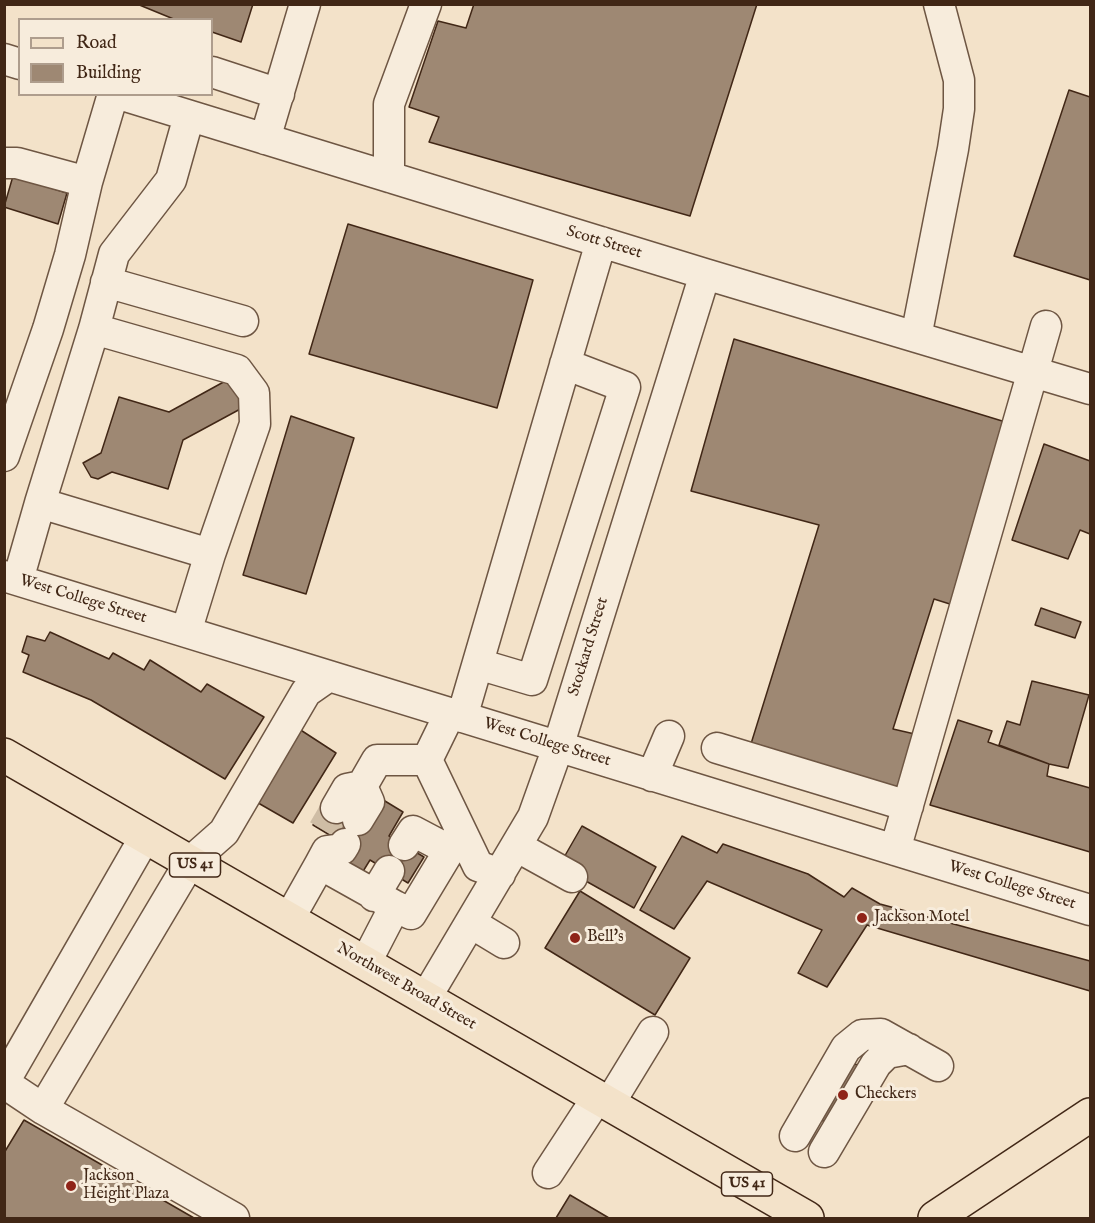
<!DOCTYPE html>
<html>
<head>
<meta charset="utf-8">
<style>
	body { margin:0 }
	#map { position:relative; width:1095px; height:1223px; overflow:hidden; background:#f3e2c9; font-family:"IM FELL English",serif }
	canvas { display:block }
	.frame { position:absolute; inset:0; border:6px solid #412716; pointer-events:none }
	.legend { position:absolute; left:18px; top:18px; width:195px; height:78px; box-sizing:border-box; background:#f7ecdc; border:2px solid #ae9d8d; margin:0; padding:8px 10px; list-style:none; font-size:18px; color:#412716 }
	.legend li { display:flex; align-items:center; gap:12px; height:30px }
	.legend b { width:30px; border:2px solid #ae9d8d }
</style>
</head>
<body>
<div id="map">
<canvas width="1095" height="1223"></canvas>
<div class="frame"></div>
<ul class="legend">
<li><b style="height:8px;background:#f3e2c9"></b>Road</li>
<li><b style="height:16px;background:#9e8873"></b>Building</li>
</ul>
</div>
<script>
const context = document.querySelector('canvas').getContext('2d');
context.lineJoin = 'round';
function paint(path, color) { context.fillStyle = color; context.fill(path, 'evenodd'); }
const poly = rows => new Path2D(rows.map(r => 'M' + r).join(''));
function stroke(path, color, width, dash) { context.strokeStyle = color; context.lineWidth = width; context.lineCap = dash ? 'butt' : 'round'; context.setLineDash(dash || []); context.stroke(path); }
function drawText(font, color, halo, rows, align = 'center') {
  context.font = font + ' "IM FELL English",serif'; context.lineWidth = 6; context.setLineDash([]); context.textBaseline = 'middle'; context.strokeStyle = halo; context.fillStyle = color; for (const [text, x, y, turn = 0] of rows) {
    context.save(); context.translate(x, y); context.rotate((+turn || 0) * Math.PI / 180); context.textAlign = isNaN(turn) ? turn : align; if (halo) context.strokeText(text, 0, 0); context.fillText(text, 0, 0); context.restore();
  }
}
const building = poly([
	[137,4,253,4,241,42,212,32,212,20,176,20,137,4],
	[474,4,757,4,690,216,429,142,439,117,409,107,438,21,466,28,474,4],
	[1069,90,1090,97,1090,280,1014,256,1069,90],
	[13,176,67,193,58,224,4,207,13,176],
	[348,224,533,280,497,408,309,354,348,224],
	[734,339,1012,424,953,605,934,599,893,729,919,735,901,792,750,747,819,525,691,491,734,339],
	[229,379,244,407,183,440,168,489,112,472,98,479,91,477,83,463,101,453,119,397,169,412,229,379],
	[291,416,354,438,306,594,243,575,291,416],
	[1044,444,1090,461,1090,534,1080,530,1068,559,1012,540,1044,444],
	[1041,608,1081,622,1075,638,1035,625,1041,608],
	[50,632,109,659,113,653,144,670,150,660,201,692,207,684,264,717,225,779,91,700,23,672,29,655,22,652,27,636,45,641,50,632],
	[1032,681,1089,695,1068,768,1049,764,999,745,1007,721,1020,725,1032,681],
	[958,720,992,731,988,742,1049,764,1047,776,1090,788,1090,852,930,805,958,720],
	[296,727,336,753,293,823,253,800,296,727],
	[380,798,403,812,389,836,424,857,408,883,370,860,362,873,344,863,353,849,313,825,328,802,380,798],
	[582,826,656,867,634,908,559,866,582,826],
	[682,836,717,853,723,844,808,874,844,897,852,888,880,904,1090,961,1090,991,867,925,827,987,798,973,822,930,707,881,674,929,640,910,682,836],
	[580,891,690,958,655,1015,545,948,580,891],
	[850,1061,869,1072,834,1128,817,1117,850,1061],
	[24,1120,194,1218,4,1218,4,1153,24,1120],
	[570,1195,609,1218,556,1218,570,1195]
]);
const minorTunnel = poly([
	[323,830,336,808]
]);
const minor = poly([
	[4,59,20,64],
	[212,72,279,94],
	[119,94,705,274,1090,389],
	[265,139,305,4],
	[4,163,17,163,87,182],
	[389,177,389,104,426,4],
	[106,282,243,321],
	[94,329,237,370,254,393,255,424,210,554,186,632],
	[916,337,953,149,959,109,959,80,939,4],
	[4,456,48,329,70,255,87,182,113,94],
	[40,503,94,329,114,254,171,180,189,116],
	[4,576,1090,910],
	[18,580,40,503,210,554],
	[478,664,532,680,625,387,565,364],
	[450,713,427,760,478,866,500,874],
	[462,717,601,242],
	[717,748,908,806],
	[652,776,669,736],
	[336,808,347,789,362,786],
	[358,820,369,802,362,786,377,760,427,760],
	[404,845,413,831,449,850],
	[516,846,572,877],
	[895,850,1046,326],
	[320,864,327,851,342,849,345,844],
	[374,896,389,871],
	[395,906,411,914,461,831],
	[289,919,320,864,395,906,365,964],
	[471,923,504,943],
	[425,999,533,817,558,747,705,274],
	[4,1082,145,837],
	[4,1083,43,1109,234,1218],
	[609,1104,653,1032],
	[43,1109,190,862,224,832,306,692,329,676],
	[795,1136,846,1048,862,1035,881,1034,938,1066],
	[824,1152,876,1064,887,1053,909,1049],
	[548,1173,597,1098]
]);
const major = poly([
	[4,755,807,1218],
	[935,1218,1090,1115]
]);
const markers = [
	[862,918,6,"#8f2418"],
	[575,938,6,"#8f2418"],
	[843,1095,6,"#8f2418"],
	[71,1186,6,"#8f2418"]
];
const shields = [
	[195,865,51],
	[747,1184,51]
];
const shieldNames = [
	["US 41",195,865],
	["US 41",747,1184]
];
const streetNames = [
	["Scott Street",604,243,17],
	["West College Street",83,600,17],
	["Stockard Street",589,647,-73],
	["West College Street",547,743,17],
	["West College Street",1012,886,17],
	["Northwest Broad Street",406,987,30]
];
const poiNames = [
	["Jackson Motel",874,918],
	["Bell's",587,938],
	["Checkers",855,1095],
	["Jackson",83,1177],
	["Height Plaza",83,1195]
];
paint(building, '#9e8873');
stroke(building, '#412716', 1.5);
stroke(minorTunnel, '#cfbda5', 30, [30, 15]);
stroke(minor, '#6e5643', 33);
stroke(major, '#412716', 36);
stroke(minor, '#f7ecdc', 30);
stroke(major, '#f3e2c9', 33);
for (const [x, y, r, color] of markers) { const dot = new Path2D(); dot.arc(x, y, r, 0, 2 * Math.PI); context.fillStyle = color; context.fill(dot); stroke(dot, '#f7ecdc', 2); }
for (const [x, y, w] of shields) { const box = new Path2D(); box.roundRect(x - w / 2, y - 12, w, 24, 4.5); context.fillStyle = '#f7ecdc'; context.fill(box); stroke(box, '#412716', 1.5); }
drawText('bold 15px', '#412716', null, shieldNames);
drawText('16px', '#412716', '#f7ecdc', streetNames);
drawText('16px', '#412716', '#f7ecdc', poiNames, 'left');
</script>
</body>
</html>
